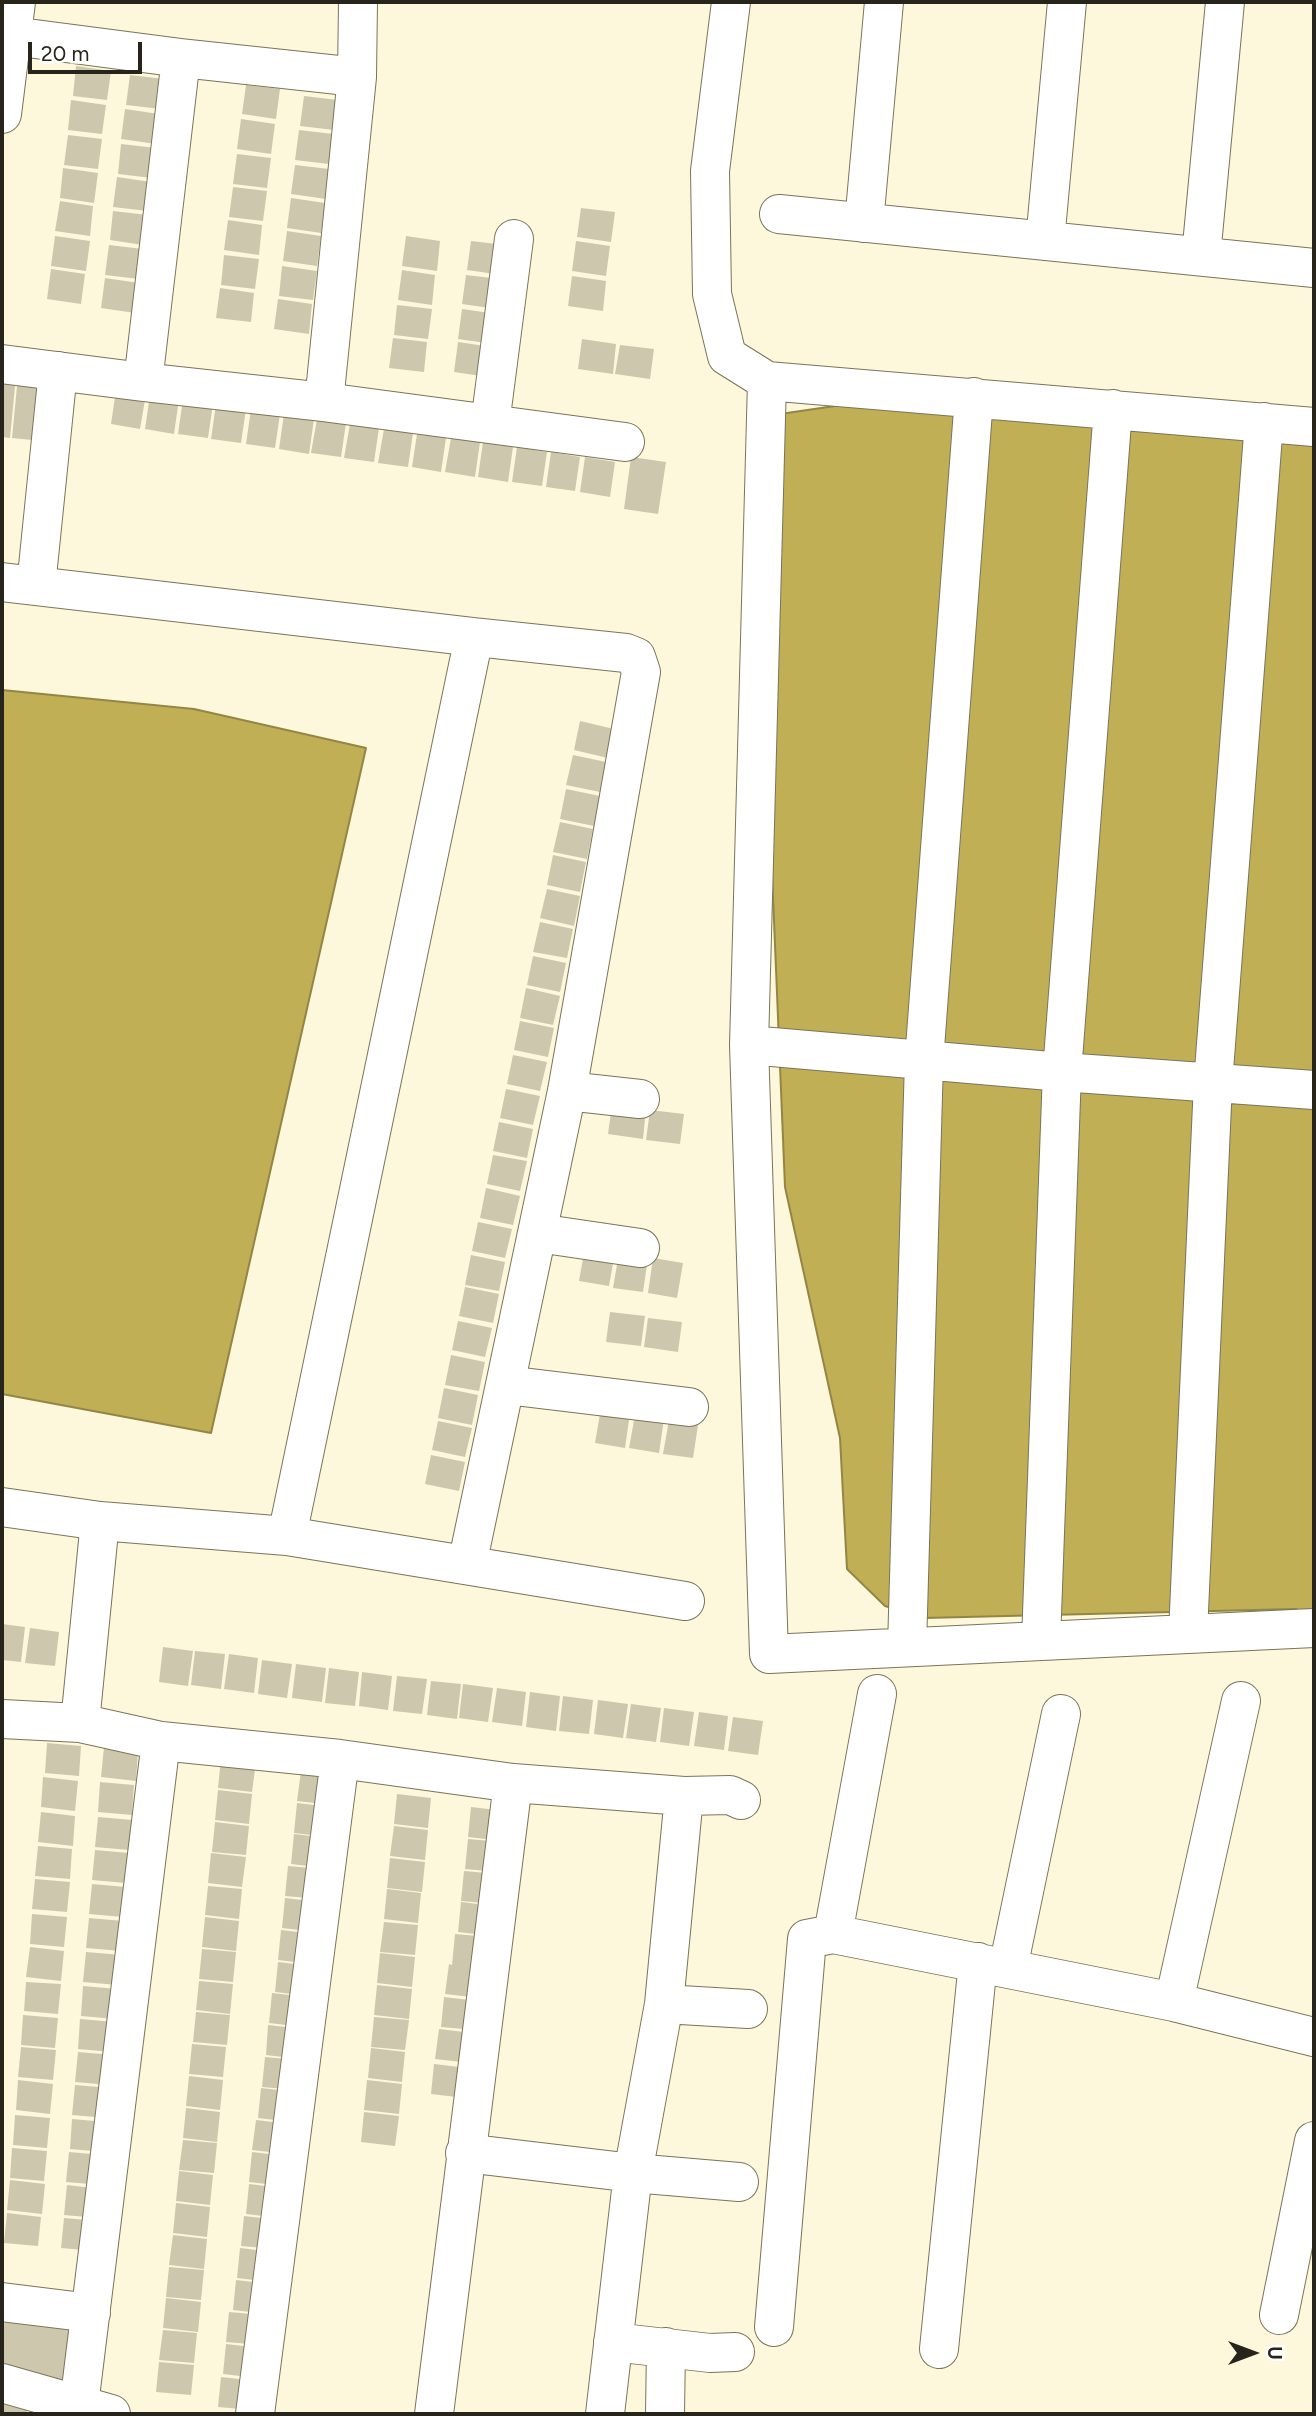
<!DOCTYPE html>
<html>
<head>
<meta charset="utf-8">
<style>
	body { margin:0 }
	#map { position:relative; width:1316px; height:2416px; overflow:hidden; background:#fdf8dc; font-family:Figtree,sans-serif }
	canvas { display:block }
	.frame { position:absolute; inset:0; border:4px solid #27251b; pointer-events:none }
	.north { position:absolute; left:1218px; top:2318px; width:70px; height:70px; -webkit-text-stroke:5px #fff; paint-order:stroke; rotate:90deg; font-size:19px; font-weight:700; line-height:28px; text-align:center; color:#27251b }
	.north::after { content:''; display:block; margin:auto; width:24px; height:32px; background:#27251b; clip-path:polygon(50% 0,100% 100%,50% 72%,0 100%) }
	.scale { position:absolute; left:28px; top:42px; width:114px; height:32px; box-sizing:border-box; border:4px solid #27251b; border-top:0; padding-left:9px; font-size:21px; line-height:24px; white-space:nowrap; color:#27251b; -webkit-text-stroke:5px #fff; paint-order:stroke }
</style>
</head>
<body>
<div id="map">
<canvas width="1316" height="2416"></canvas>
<div class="frame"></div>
<div class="north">U</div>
<div class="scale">20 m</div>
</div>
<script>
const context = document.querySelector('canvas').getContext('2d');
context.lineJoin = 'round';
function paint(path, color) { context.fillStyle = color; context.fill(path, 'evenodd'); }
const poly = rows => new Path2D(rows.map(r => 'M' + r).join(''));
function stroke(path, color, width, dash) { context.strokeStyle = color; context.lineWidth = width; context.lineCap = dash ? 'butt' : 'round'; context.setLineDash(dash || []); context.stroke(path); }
const water = poly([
	[869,401,1314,446,1314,1618,1296,1609,924,1618,885,1606,847,1569,840,1438,785,1187,755,460,780,414,869,401],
	[2,690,194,709,366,748,211,1433,2,1394,2,690]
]);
const building = poly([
	[76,66,111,71,107,100,73,96],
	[130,75,164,79,161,109,126,105],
	[246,85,280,89,276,119,242,114],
	[304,96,338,100,334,130,300,126],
	[71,100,106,105,102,134,68,130],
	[125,109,159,114,156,144,121,139],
	[241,119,275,124,271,154,237,149],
	[299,130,333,134,329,164,295,160],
	[68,135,102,139,98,169,64,165],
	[121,144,156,148,152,178,118,174],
	[237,154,271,158,267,188,233,184],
	[295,165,329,169,326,199,291,194],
	[63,168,98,173,94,203,60,198],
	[117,177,151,182,148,211,113,207],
	[233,187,267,191,263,221,229,217],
	[291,198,325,203,321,233,287,228],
	[60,201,93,206,90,236,55,231],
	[581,208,615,212,611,242,577,237],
	[113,211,148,215,143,245,110,240],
	[228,220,262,225,259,255,224,250],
	[287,231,321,236,317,266,283,261],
	[55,236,90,241,86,271,51,266],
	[406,236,440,241,437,271,402,266],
	[471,241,505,245,502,275,467,270],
	[576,241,610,246,606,276,572,271],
	[109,245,143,249,139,279,105,275],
	[224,255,259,259,255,289,221,285],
	[282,266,317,271,313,300,279,296],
	[51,269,85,274,81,304,47,299],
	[402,270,435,275,432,305,398,300],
	[466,275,500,279,497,309,462,304],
	[572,276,606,281,603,311,568,306],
	[105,278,139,283,135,313,101,308],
	[220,288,254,293,251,322,216,318],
	[278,299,312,304,309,334,274,329],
	[397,305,432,309,428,339,394,335],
	[462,309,497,314,493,344,458,339],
	[393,338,427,342,424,372,389,368],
	[582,339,616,344,613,374,578,369],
	[458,342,492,347,488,377,454,372],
	[620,345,654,349,650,379,615,374],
	[2,374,16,376,10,438,2,437],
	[18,376,48,379,42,441,12,438],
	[116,390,146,394,140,429,111,424],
	[150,395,179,399,174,434,145,429],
	[183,399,213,404,208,438,178,434],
	[216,404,246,409,241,443,211,439],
	[251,409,280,414,275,448,246,444],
	[284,414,314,419,309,454,279,449],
	[317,419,346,423,341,457,311,453],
	[350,424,379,428,374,462,344,458],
	[384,429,413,433,408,467,378,463],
	[417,434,446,438,441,472,412,467],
	[451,438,480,442,475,477,445,472],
	[483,442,513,447,508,482,478,477],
	[517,447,547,452,542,486,512,482],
	[551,452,580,457,575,491,546,487],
	[585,457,615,462,610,497,580,492],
	[631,457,666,462,658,514,624,509],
	[580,721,614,729,608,758,574,750],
	[573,755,606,762,600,792,566,785],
	[566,789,600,796,594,826,560,819],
	[560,822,593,829,587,859,553,852],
	[553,855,586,862,580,892,547,885],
	[547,889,580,896,574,926,540,918],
	[540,922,573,929,567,958,533,952],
	[533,956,566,963,560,992,527,985],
	[526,988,560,996,553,1025,520,1018],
	[520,1021,554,1028,548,1057,514,1050],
	[513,1055,547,1062,540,1091,507,1084],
	[506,1089,540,1096,533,1125,500,1118],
	[612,1105,646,1109,643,1139,608,1134],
	[650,1110,684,1114,680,1144,646,1140],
	[499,1122,533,1129,527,1158,493,1151],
	[493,1155,527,1161,520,1191,487,1184],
	[486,1188,520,1196,513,1225,480,1218],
	[478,1222,512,1229,505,1258,472,1251],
	[585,1247,615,1252,609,1286,579,1281],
	[619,1253,648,1258,643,1292,613,1288],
	[471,1255,505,1262,499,1291,465,1285],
	[653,1258,683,1263,677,1298,648,1293],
	[465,1287,499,1294,493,1323,459,1316],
	[610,1312,645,1316,641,1346,606,1342],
	[648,1318,682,1322,678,1352,644,1347],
	[458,1321,492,1328,485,1357,452,1350],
	[451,1355,485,1362,479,1391,445,1385],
	[444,1388,478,1395,472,1425,438,1418],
	[601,1408,630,1413,625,1448,595,1443],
	[635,1415,664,1419,659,1453,629,1448],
	[669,1420,698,1425,693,1458,663,1454],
	[438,1421,472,1428,465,1457,432,1450],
	[431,1455,465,1462,459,1491,425,1484],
	[2,1624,25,1627,21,1662,2,1660],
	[30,1628,59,1632,55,1666,25,1663],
	[163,1647,193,1651,188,1686,159,1682],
	[195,1651,225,1654,221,1689,191,1685],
	[229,1654,258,1658,254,1693,224,1689],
	[262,1660,292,1664,287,1698,258,1694],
	[296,1664,326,1668,322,1702,292,1698],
	[329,1668,359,1672,355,1706,325,1703],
	[362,1672,392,1676,388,1710,359,1706],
	[397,1676,427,1679,422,1714,393,1711],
	[431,1681,461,1684,457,1719,427,1715],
	[463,1684,493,1688,488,1722,459,1718],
	[497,1688,526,1692,522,1726,492,1722],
	[530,1692,560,1696,556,1731,526,1727],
	[563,1696,593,1700,589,1734,559,1731],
	[598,1700,628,1704,623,1738,594,1734],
	[631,1704,661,1708,656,1742,626,1738],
	[664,1708,694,1712,689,1746,660,1742],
	[699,1712,728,1716,724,1750,694,1746],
	[733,1717,763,1721,758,1755,728,1751],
	[47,1743,81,1746,79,1776,45,1773],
	[104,1747,138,1751,136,1781,101,1777],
	[221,1758,256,1762,252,1792,218,1788],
	[301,1771,335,1775,332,1805,297,1801],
	[43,1777,78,1781,75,1811,41,1807],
	[100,1782,134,1785,132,1815,98,1812],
	[218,1790,252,1794,249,1824,215,1820],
	[397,1794,431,1798,428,1828,394,1824],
	[297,1803,331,1807,328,1837,294,1833],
	[471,1807,505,1811,502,1841,468,1837],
	[41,1812,75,1816,73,1846,38,1842],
	[98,1817,132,1820,129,1850,95,1847],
	[215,1822,249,1826,246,1855,212,1852],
	[394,1826,428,1830,425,1860,390,1856],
	[294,1834,328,1838,325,1868,291,1864],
	[468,1839,502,1842,499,1872,465,1869],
	[38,1846,72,1849,70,1879,35,1876],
	[95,1850,129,1853,126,1883,92,1880],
	[211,1853,246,1857,242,1887,208,1883],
	[390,1858,425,1862,422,1892,387,1888],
	[288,1866,322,1869,319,1899,285,1896],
	[464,1871,498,1874,495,1904,461,1901],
	[35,1879,70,1882,67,1912,32,1909],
	[92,1884,126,1887,123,1917,89,1914],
	[208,1886,242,1889,239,1919,205,1915],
	[387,1889,421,1893,418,1923,384,1919],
	[285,1898,319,1902,316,1932,282,1928],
	[461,1902,495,1906,492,1936,458,1932],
	[32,1914,67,1917,64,1947,30,1944],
	[205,1917,239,1921,236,1951,202,1947],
	[89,1918,123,1921,121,1951,86,1948],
	[384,1922,418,1925,415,1955,380,1952],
	[281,1930,316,1934,312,1964,278,1960],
	[455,1934,490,1937,480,1998,445,1994,449,1964,452,1965],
	[30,1947,64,1951,61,1981,26,1977],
	[202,1949,236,1952,233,1982,199,1979],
	[86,1952,121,1955,118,1985,83,1982],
	[380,1953,415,1957,412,1987,377,1983],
	[278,1962,312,1966,309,1996,275,1992],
	[199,1981,233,1984,230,2014,196,2010],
	[26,1982,61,1984,58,2014,24,2011],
	[377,1985,412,1989,409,2019,374,2015],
	[83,1986,118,1989,115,2019,81,2016],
	[272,1993,307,1997,304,2027,269,2023],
	[444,1997,478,2001,475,2030,441,2027],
	[196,2012,230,2015,227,2045,193,2042],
	[23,2015,58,2018,55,2048,21,2045],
	[374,2017,409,2020,405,2050,371,2047],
	[80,2019,115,2022,112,2052,78,2049],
	[268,2025,303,2029,299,2059,266,2055],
	[439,2029,473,2033,470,2063,435,2059],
	[192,2044,226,2047,223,2077,189,2074],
	[21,2047,56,2050,53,2080,18,2077],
	[371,2048,405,2052,402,2082,368,2078],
	[78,2052,113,2055,110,2085,75,2082],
	[265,2057,299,2060,296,2090,262,2087],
	[434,2064,468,2068,465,2098,431,2094],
	[189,2076,223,2080,220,2110,186,2106],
	[18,2080,53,2084,50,2114,16,2110],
	[367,2080,402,2084,399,2114,364,2110],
	[75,2085,110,2088,107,2118,72,2115],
	[261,2088,296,2092,292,2122,258,2118],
	[186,2108,220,2112,217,2142,183,2138],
	[364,2112,399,2116,395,2146,361,2142],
	[15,2115,50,2118,47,2148,13,2145],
	[72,2119,106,2122,104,2152,70,2149],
	[256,2120,290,2124,287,2154,252,2150],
	[183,2140,217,2143,214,2173,179,2170],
	[12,2148,47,2151,44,2181,10,2178],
	[69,2152,103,2155,101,2185,66,2182],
	[252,2152,286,2156,283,2186,249,2182],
	[179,2171,213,2175,210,2205,176,2201],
	[10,2180,45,2184,42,2214,7,2210],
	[249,2184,283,2188,280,2218,246,2214],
	[67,2185,101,2189,98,2218,64,2215],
	[176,2203,210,2207,207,2237,173,2233],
	[7,2213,41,2217,38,2246,4,2243],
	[244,2216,278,2220,275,2249,241,2246],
	[64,2218,98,2221,95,2251,61,2248],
	[173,2235,207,2239,204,2269,169,2265],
	[240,2248,274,2252,271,2282,237,2278],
	[169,2267,204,2270,201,2300,166,2297],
	[236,2280,271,2284,267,2314,233,2310],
	[166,2298,201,2302,198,2332,163,2328],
	[8,2310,76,2322,62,2384,2,2364,2,2332],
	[229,2312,264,2315,261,2345,226,2342],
	[163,2330,197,2333,194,2363,159,2360],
	[226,2344,261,2348,257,2378,223,2374],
	[159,2362,194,2365,191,2395,156,2392],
	[221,2377,256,2381,252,2410,218,2407],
	[2,2392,31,2398,26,2414,2,2414]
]);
const minor = poly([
	[731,2,710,171,712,294,727,356,767,381,1314,427],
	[12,36,181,58,357,77],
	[2,114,16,2],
	[779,214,1314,268],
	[864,223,884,2],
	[1045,241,1067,2],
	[1201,256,1225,2],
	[2,364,143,382,324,402,625,442],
	[767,381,749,1045,1062,1072,1314,1090],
	[143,382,181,58],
	[324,402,357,77,358,2],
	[490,424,514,239],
	[2,582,474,637,626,653,636,657,641,672,567,1091,467,1565],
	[36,586,58,371],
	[749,1045,769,1654,1314,1628],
	[567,1091,640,1099],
	[538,1233,640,1248],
	[506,1385,689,1407],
	[2,1507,100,1521,287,1536,685,1601],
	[287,1536,474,637],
	[1188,1633,1213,1083,1264,422],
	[1041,1641,1062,1072,1113,409],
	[907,1647,924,1061,974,397],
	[2,1719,80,1723,161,1741,340,1759,513,1783,684,1796,730,1795,741,1800],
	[80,1723,100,1521],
	[833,1934,877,1694],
	[1008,1968,1061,1714],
	[1174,2002,1241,1701],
	[664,2004,748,2009],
	[465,2153,633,2173,739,2182],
	[2,2302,91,2313],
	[1279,2315,1314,2141],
	[774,2327,807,1939,833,1934,1174,2002,1314,2037],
	[613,2342,710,2353,735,2352],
	[939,2349,978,1962],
	[2,2383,111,2414],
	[79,2405,161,1741],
	[255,2414,340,1759],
	[434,2414,513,1783],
	[605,2414,633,2173,664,2004,684,1796],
	[665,2414,666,2347]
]);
paint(water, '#c1af55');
stroke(water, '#938644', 2);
paint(building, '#cdc8ad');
stroke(minor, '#79745b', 40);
stroke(minor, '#fff', 38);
</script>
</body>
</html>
